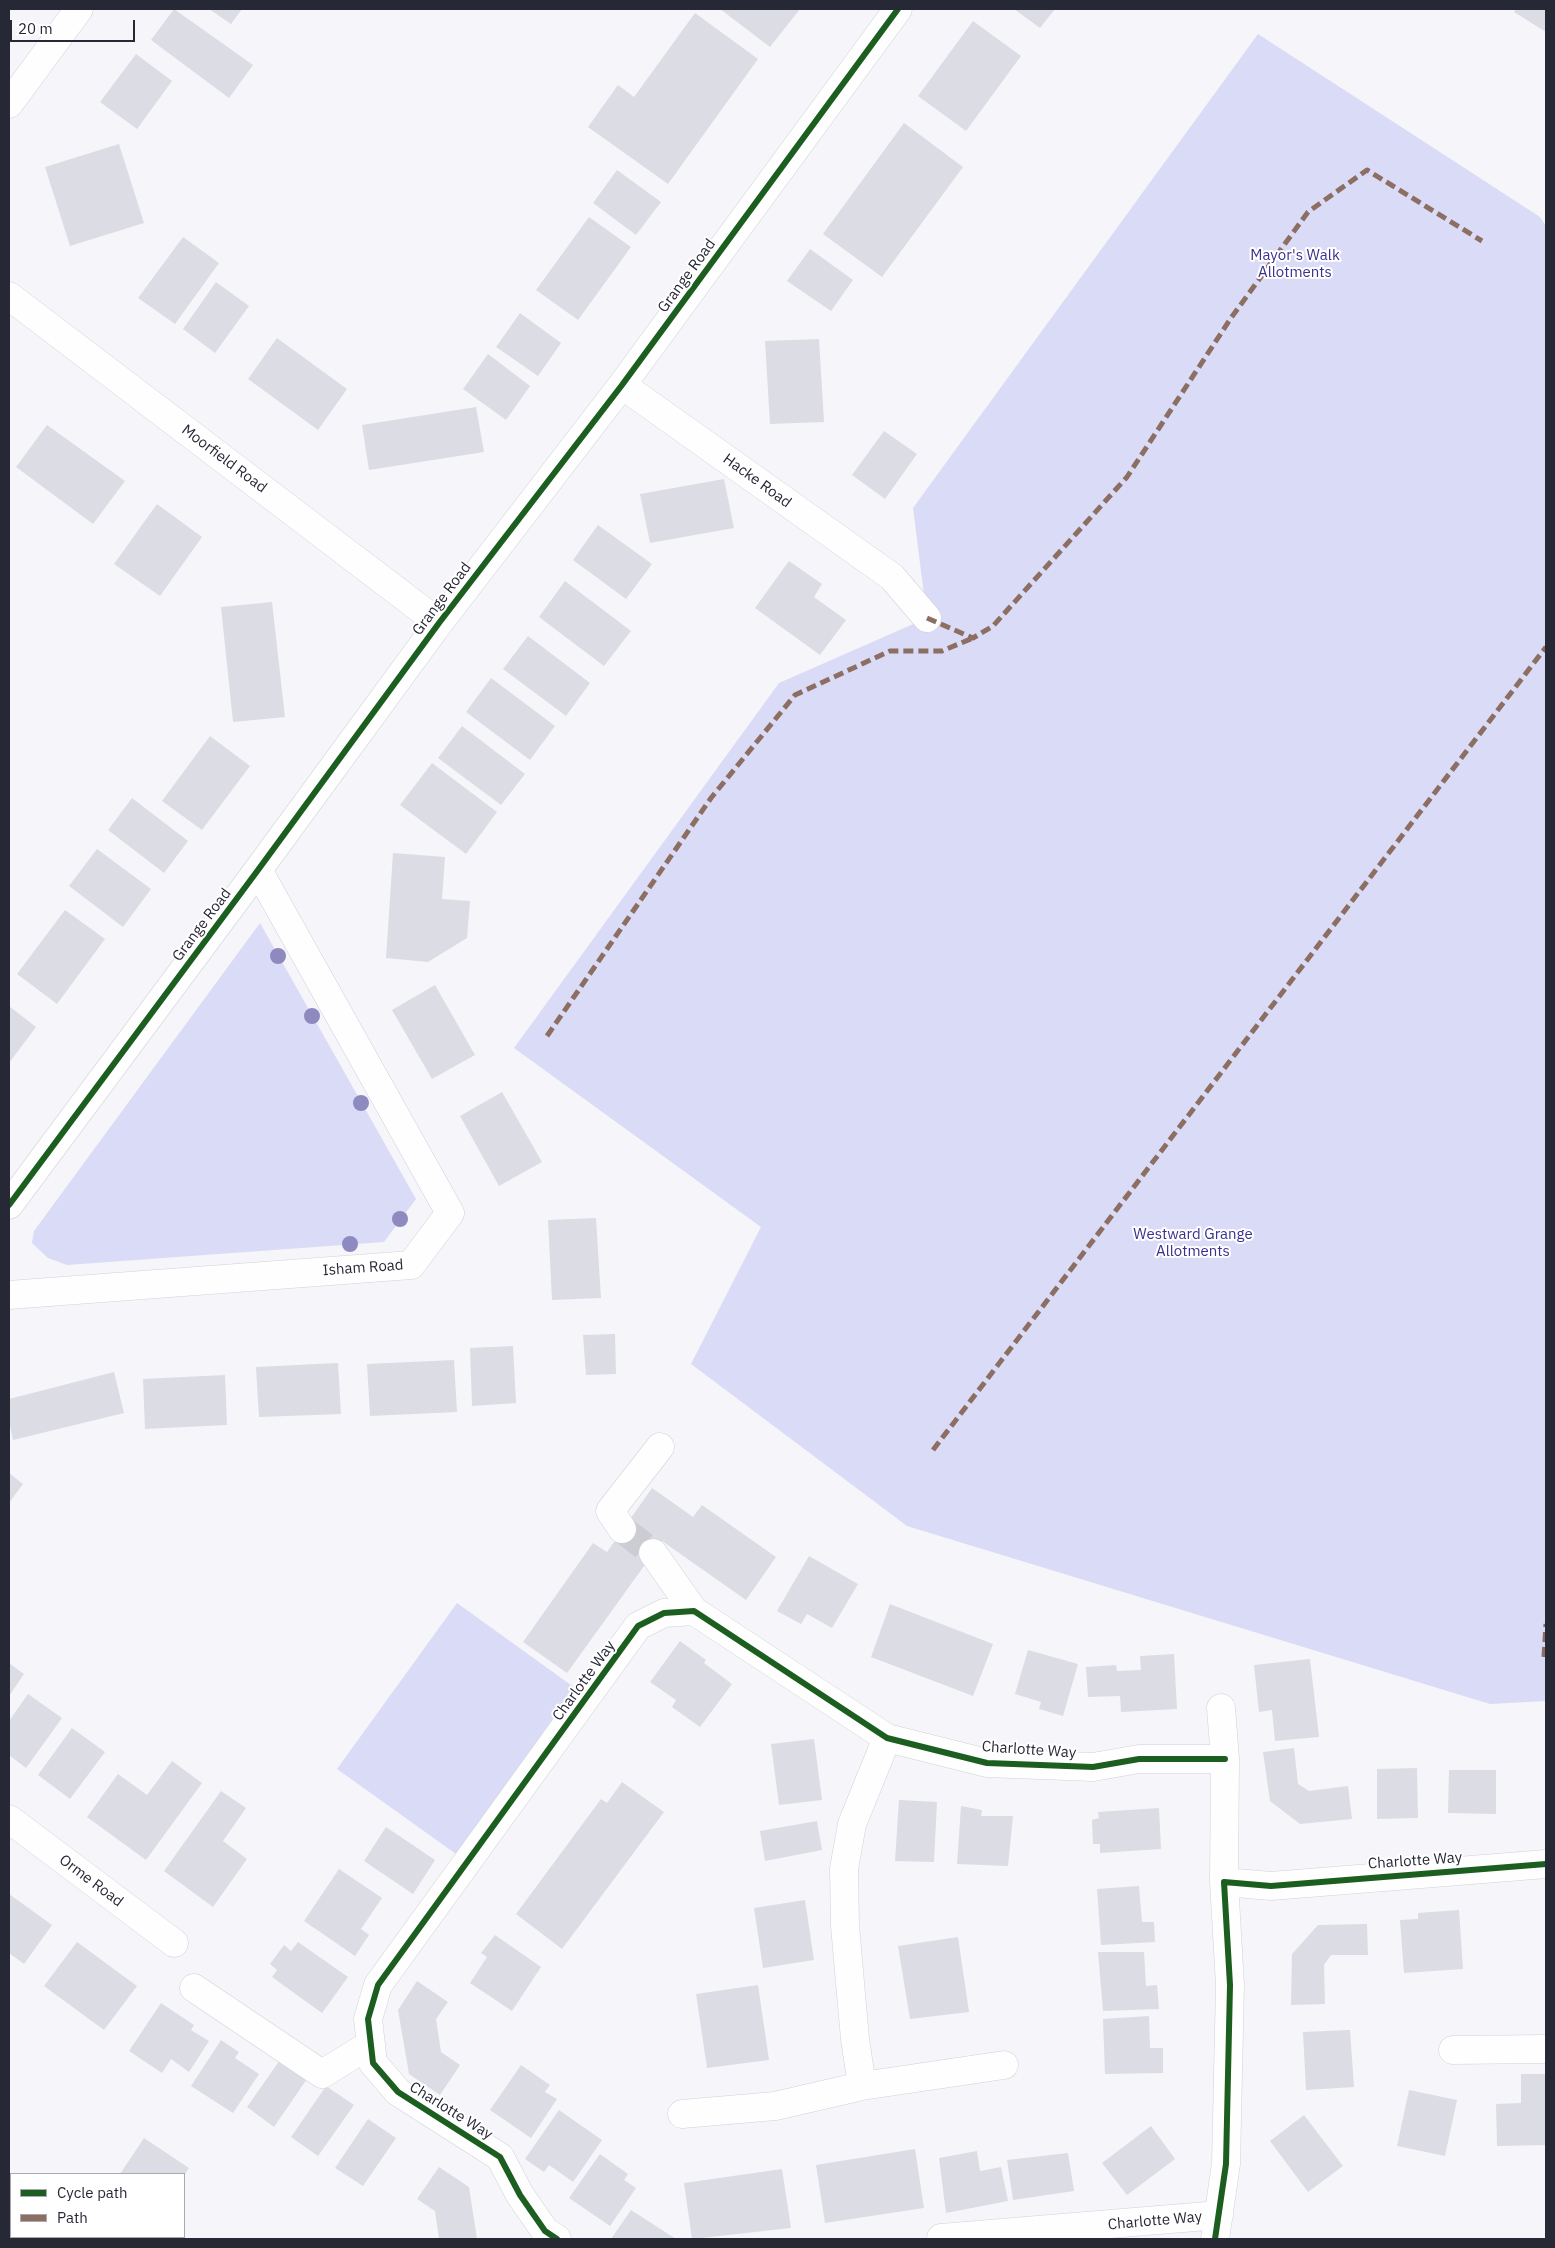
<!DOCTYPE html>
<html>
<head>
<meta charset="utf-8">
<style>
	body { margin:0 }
	#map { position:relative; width:1555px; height:2248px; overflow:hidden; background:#f5f5fa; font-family:"IBM Plex Sans",sans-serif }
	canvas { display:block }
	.frame { position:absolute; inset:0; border:10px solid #272836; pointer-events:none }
	.legend { position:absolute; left:10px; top:2173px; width:175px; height:65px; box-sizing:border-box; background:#fff; border:1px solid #a9a9af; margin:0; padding:6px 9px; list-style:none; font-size:15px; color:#272836 }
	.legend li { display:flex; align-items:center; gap:10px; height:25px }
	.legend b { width:25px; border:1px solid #a9a9af }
	.scale { position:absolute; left:10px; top:20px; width:125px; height:22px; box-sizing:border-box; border:2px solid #272836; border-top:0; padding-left:6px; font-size:15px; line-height:18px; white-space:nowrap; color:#272836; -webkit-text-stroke:4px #fff; paint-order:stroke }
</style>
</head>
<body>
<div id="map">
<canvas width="1555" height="2248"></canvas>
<div class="frame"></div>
<ul class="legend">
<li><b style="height:6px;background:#1b5e20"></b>Cycle path</li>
<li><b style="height:6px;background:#8d6e63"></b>Path</li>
</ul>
<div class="scale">20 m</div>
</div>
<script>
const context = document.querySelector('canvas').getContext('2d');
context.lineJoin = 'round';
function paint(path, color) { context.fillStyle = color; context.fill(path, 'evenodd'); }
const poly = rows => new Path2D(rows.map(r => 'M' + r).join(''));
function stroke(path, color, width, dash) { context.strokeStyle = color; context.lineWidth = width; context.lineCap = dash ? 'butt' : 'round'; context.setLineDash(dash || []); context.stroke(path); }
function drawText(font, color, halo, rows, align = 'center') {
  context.font = font + ' "IBM Plex Sans",sans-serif'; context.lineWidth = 4; context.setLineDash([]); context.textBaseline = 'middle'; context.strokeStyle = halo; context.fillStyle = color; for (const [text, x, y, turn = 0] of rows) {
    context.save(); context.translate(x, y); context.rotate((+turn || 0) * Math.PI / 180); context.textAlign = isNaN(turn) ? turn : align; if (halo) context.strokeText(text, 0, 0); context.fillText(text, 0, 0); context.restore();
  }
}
const green = poly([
	[1258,34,1540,217,1546,226,1546,1701,1490,1704,907,1526,691,1364,761,1227,514,1048,779,683,927,618,913,508],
	[260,923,416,1199,384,1242,67,1265,48,1258,32,1243,34,1231],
	[457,1603,575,1688,456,1854,337,1769]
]);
const building = poly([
	[174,9,253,65,229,98,151,40],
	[209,9,242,9,231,24],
	[720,9,800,9,770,47],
	[1014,9,1055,9,1040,28],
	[1516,9,1546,9,1546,32,1514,12],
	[695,13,758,59,668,184,588,127,618,85,634,97],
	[973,21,1021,56,966,131,918,96],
	[136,54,172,81,137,129,100,102],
	[904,123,963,167,882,277,823,234],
	[119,144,144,223,70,246,45,167],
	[617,170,661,202,636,235,593,203],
	[589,217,631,247,578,320,536,290],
	[183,237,219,263,175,324,138,298],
	[810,249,853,280,831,311,787,281],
	[216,282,249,306,215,353,183,329],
	[520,313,561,343,538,376,496,347],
	[277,338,347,389,318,430,248,379],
	[819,339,824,422,770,424,765,341],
	[488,354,530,386,506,420,463,389],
	[476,407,484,452,369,470,362,425],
	[47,425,125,481,93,524,16,467],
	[884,431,917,454,885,499,852,475],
	[724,479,734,528,650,543,640,494],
	[157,504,202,537,160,596,114,564],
	[598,525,652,564,626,599,573,560],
	[789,561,822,584,814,597,846,620,820,655,755,608],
	[565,581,631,631,604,666,539,617],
	[272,602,285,717,233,722,221,607],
	[528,636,590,683,566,716,503,669],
	[491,678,555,726,530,760,466,712],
	[462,726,525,774,501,805,438,758],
	[210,736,250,766,202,830,162,801],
	[432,763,497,812,466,854,400,805],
	[132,798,188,841,164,873,108,830],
	[97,849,151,889,123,927,69,886],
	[393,853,445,857,442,899,470,901,467,938,428,962,386,958],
	[65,910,105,939,57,1004,17,974],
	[435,985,475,1055,432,1079,392,1010],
	[9,1006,36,1027,9,1063],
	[502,1092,542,1162,499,1186,460,1116],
	[596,1218,601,1298,552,1300,548,1220],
	[615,1334,616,1374,586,1375,583,1335],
	[513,1346,516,1403,472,1406,470,1348],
	[454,1360,457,1412,370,1416,367,1364],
	[338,1363,341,1414,259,1417,256,1367],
	[114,1372,124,1413,13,1440,9,1421,9,1399],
	[225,1375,227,1425,145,1429,143,1379],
	[9,1473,23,1484,9,1503],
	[652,1488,693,1517,702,1505,776,1557,746,1600,662,1541,567,1673,523,1642,593,1543,607,1552],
	[809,1556,858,1584,832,1628,807,1614,801,1624,777,1611],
	[890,1604,993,1644,973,1696,871,1657],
	[680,1641,706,1660,704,1663,732,1684,700,1727,672,1707,676,1700,650,1682],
	[1028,1650,1078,1664,1063,1716,1039,1709,1041,1702,1015,1694],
	[1174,1654,1177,1709,1121,1712,1120,1696,1088,1697,1086,1667,1116,1665,1117,1671,1141,1670,1140,1656],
	[1310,1659,1319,1737,1275,1741,1272,1710,1259,1712,1254,1665],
	[9,1663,24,1674,9,1696],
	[28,1694,62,1718,26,1768,9,1755,9,1721],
	[72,1728,105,1752,70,1799,38,1775],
	[814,1739,822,1800,779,1805,771,1744],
	[1294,1748,1298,1784,1309,1791,1348,1786,1352,1819,1300,1824,1270,1801,1263,1752],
	[172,1761,202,1783,146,1860,87,1817,118,1774,147,1795],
	[1417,1768,1418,1818,1377,1819,1377,1769],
	[1449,1770,1496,1770,1496,1814,1448,1813],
	[622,1782,664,1812,562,1949,516,1914,601,1799,607,1803],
	[221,1791,246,1808,223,1841,247,1859,213,1907,164,1871],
	[899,1800,937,1802,934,1862,895,1861],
	[961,1806,982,1810,981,1816,1013,1816,1008,1866,957,1864],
	[1159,1808,1161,1849,1100,1853,1100,1844,1093,1844,1092,1820,1099,1818,1098,1812],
	[817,1821,822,1850,765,1861,760,1831],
	[386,1827,435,1860,413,1894,364,1861],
	[339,1869,382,1898,361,1929,369,1935,355,1956,304,1921],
	[1139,1886,1142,1922,1154,1922,1155,1942,1101,1945,1097,1889],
	[9,1894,52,1925,24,1964,9,1953],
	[805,1900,814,1960,763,1968,754,1908],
	[1459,1910,1463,1969,1404,1973,1400,1920,1418,1919,1418,1913],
	[1367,1924,1368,1955,1331,1955,1324,1965,1325,2004,1291,2005,1292,1954,1318,1925],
	[495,1935,541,1967,512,2011,470,1983,487,1957,481,1953],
	[958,1937,969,2012,910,2019,898,1946],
	[77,1942,137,1986,104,2030,44,1986],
	[298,1942,348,1977,322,2013,272,1977,277,1970,270,1964,284,1945,291,1951],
	[1098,1952,1144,1952,1146,1986,1157,1985,1159,2009,1103,2011],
	[417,1981,448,2002,436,2019,441,2052,460,2065,440,2095,409,2074,398,2010],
	[758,1985,769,2060,707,2068,696,1994],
	[161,2003,194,2025,191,2030,209,2041,189,2072,171,2059,162,2073,129,2051],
	[1149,2016,1150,2048,1163,2048,1163,2073,1105,2074,1103,2019],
	[1350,2030,1354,2087,1306,2090,1303,2032],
	[221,2040,239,2052,235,2058,259,2074,233,2113,191,2086],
	[282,2057,309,2076,274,2127,247,2107],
	[521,2065,550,2085,545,2092,557,2099,531,2138,490,2110],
	[1521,2074,1546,2074,1546,2145,1497,2146,1496,2104,1521,2103],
	[326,2086,354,2105,318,2156,291,2137],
	[1409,2090,1457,2100,1445,2156,1397,2146],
	[559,2110,602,2140,573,2182,549,2165,544,2172,525,2159],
	[1304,2115,1343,2166,1308,2192,1270,2141],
	[368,2119,396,2138,363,2186,335,2168],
	[1151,2126,1175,2159,1127,2195,1102,2163],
	[144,2138,189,2168,185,2174,120,2174],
	[915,2149,924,2208,825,2223,816,2165],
	[977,2151,980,2171,1001,2167,1008,2201,946,2213,939,2158],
	[1068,2153,1074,2191,1013,2200,1007,2160],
	[600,2154,628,2174,624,2180,636,2188,610,2226,569,2198],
	[439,2167,469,2187,477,2239,439,2239,435,2211,417,2199],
	[782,2169,791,2228,692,2239,684,2183],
	[631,2210,676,2239,611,2239],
	[53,2237,107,2237,111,2239,52,2239]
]);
const minorTunnel = poly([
	[622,1529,653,1553]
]);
const minor = poly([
	[9,104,79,9],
	[9,296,439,623],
	[622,385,892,577,927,618],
	[9,1205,258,870,439,623,622,385,898,9],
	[9,1295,411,1265,450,1213,258,870],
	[622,1529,610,1511,660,1447],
	[653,1553,694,1611],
	[1221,1708,1225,1759,1224,1882],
	[9,1819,174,1943],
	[194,1988,322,2074,371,2044],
	[1453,2050,1546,2049],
	[862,2086,855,2039,845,1926,844,1869,852,1824,887,1738],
	[682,2114,775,2106,862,2086,1004,2065],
	[941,2238,1219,2215],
	[557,2239,545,2231,520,2195,500,2157,398,2092,373,2063,368,2019,378,1985,638,1626,664,1613,694,1611,887,1738,987,1763,1093,1767,1139,1759,1225,1759],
	[1215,2239,1226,2164,1230,1985,1224,1882,1271,1886,1546,1864]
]);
const quiet = poly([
	[927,618,973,638,993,626,1127,477,1231,318,1308,212,1367,170,1482,241],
	[547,1036,711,798,795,695,890,651,942,651,973,638],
	[933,1450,1546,647],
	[1544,1657,1546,1624]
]);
const cycleway = poly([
	[9,1205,258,870,439,623,622,385,898,9],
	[557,2239,545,2231,520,2195,500,2157,398,2092,373,2063,368,2019,378,1985,638,1626,664,1613,694,1611,887,1738,987,1763,1093,1767,1139,1759,1225,1759],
	[1215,2239,1226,2164,1230,1985,1224,1882,1271,1886,1546,1864]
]);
const trees = [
	[278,956],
	[312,1016],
	[361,1103],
	[400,1219],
	[350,1244]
];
const parkNames = [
	["Mayor's Walk",1295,256],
	["Allotments",1295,273],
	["Westward Grange",1193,1235],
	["Allotments",1193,1252]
];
const streetNames = [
	["Grange Road",687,276,-54],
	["Moorfield Road",224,459,37],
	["Hacke Road",757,481,36],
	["Grange Road",442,599,-53],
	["Grange Road",202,925,-53],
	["Isham Road",363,1268,-4],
	["Charlotte Way",584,1681,-54],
	["Charlotte Way",1029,1750,4],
	["Charlotte Way",1415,1861,-4],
	["Orme Road",91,1881,37],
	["Charlotte Way",451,2111,32],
	["Charlotte Way",1155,2221,-5]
];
paint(green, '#dadbf6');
paint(building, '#dcdce5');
stroke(minorTunnel, '#ccccd3', 28, [28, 14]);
stroke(minor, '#d0d1da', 29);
stroke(minor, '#fefefe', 28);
stroke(quiet, '#8d6e63', 5, [10, 5]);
stroke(cycleway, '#1b5e20', 6);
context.fillStyle = '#8e89bf';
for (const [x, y] of trees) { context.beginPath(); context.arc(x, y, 8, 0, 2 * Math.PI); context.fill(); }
drawText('15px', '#3a308e', '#fff', parkNames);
drawText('15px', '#272836', '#fff', streetNames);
</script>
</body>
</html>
